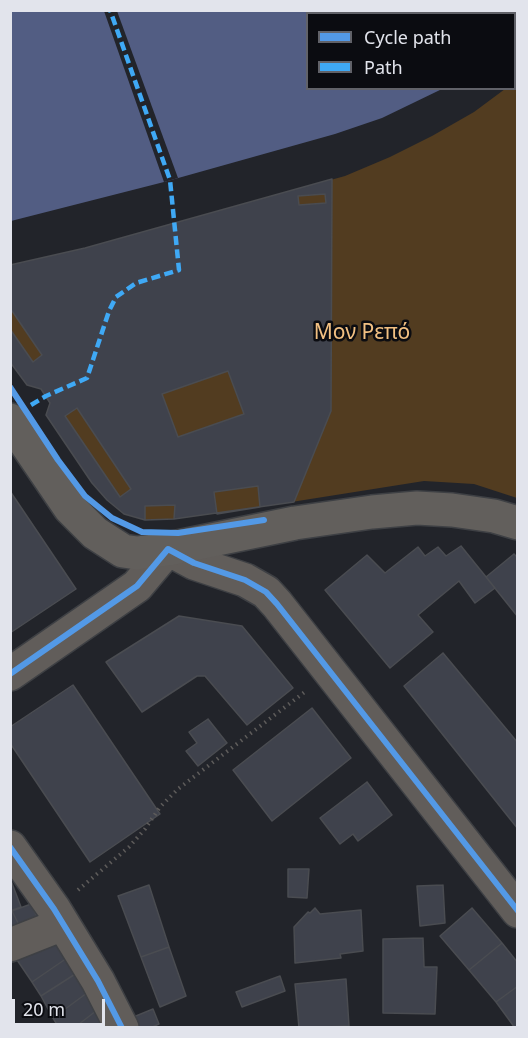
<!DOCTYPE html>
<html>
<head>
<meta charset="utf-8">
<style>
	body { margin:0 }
	#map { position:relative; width:528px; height:1038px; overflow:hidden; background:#22242a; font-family:"Noto Sans",sans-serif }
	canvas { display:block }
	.frame { position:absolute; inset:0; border:12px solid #e2e4ec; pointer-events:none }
	.legend { position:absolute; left:306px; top:12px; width:210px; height:78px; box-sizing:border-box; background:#0b0c11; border:2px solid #616269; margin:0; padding:8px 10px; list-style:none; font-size:18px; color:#e2e4ec }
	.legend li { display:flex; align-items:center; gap:12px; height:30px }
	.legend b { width:30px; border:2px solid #616269 }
	.scale { position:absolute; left:12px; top:999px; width:93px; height:27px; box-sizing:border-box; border:3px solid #e2e4ec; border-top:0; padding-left:8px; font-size:18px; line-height:21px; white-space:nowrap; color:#e2e4ec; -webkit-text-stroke:4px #0b0c11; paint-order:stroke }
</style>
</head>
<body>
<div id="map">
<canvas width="528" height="1038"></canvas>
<div class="frame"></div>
<ul class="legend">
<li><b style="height:8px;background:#5399e6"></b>Cycle path</li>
<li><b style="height:8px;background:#3fa9f5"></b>Path</li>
</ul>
<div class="scale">20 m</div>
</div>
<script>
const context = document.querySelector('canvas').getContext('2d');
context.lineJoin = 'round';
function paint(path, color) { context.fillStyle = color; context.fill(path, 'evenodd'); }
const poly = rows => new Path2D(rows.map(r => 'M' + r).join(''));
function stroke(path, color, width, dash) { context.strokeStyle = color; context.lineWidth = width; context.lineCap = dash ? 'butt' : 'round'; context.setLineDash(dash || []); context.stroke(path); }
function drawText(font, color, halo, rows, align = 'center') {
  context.font = font + ' "Noto Sans",sans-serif'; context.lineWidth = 5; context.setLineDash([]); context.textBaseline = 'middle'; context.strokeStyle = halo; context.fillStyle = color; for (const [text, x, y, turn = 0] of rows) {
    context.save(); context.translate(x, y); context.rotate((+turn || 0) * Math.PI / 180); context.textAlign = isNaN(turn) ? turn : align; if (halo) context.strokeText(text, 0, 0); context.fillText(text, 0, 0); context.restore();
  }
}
const green = poly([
	[517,79,517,498,474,484,424,481,241,510,174,519,145,520,124,514,107,500,92,483,46,415,50,402,41,389,27,385,11,361,10,265,85,248,345,176,390,157,432,136,474,112,505,89,514,88,515,82]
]);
const water = poly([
	[517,10,518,20,515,22,514,14,308,14,308,88,442,89,382,118,335,134,164,182,11,221,10,11]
]);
const pier = poly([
	[104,11,117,11,178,178,164,182]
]);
const building = poly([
	[332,179,331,411,294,502,174,519,145,520,124,514,107,500,92,483,46,415,50,403,41,389,27,385,10,362,10,265,85,248,332,179],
	[325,194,326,203,299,205,298,196,325,194],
	[10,308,42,355,33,362,10,329,10,308],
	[228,371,244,414,178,437,162,394,228,371],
	[77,408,131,489,120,497,65,416,77,408],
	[258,486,260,507,217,514,214,492,258,486],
	[10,491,76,589,10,633,10,491],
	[175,505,174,519,145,520,145,506,175,505],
	[461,546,495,588,475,603,459,581,418,615,433,632,390,668,325,590,367,555,385,573,418,547,425,556,438,547,446,556,461,546],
	[514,554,518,558,518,617,486,577,514,554],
	[179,616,242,626,293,688,247,725,205,676,197,676,142,712,106,662,179,616],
	[443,653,518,743,518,829,404,686,443,653],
	[73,685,160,814,90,862,10,743,10,727,73,685],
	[312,708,351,758,272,821,233,770,312,708],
	[208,719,227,743,198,766,186,751,197,743,189,732,208,719],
	[367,782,392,815,358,841,353,834,340,844,320,818,367,782],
	[288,869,309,869,307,898,288,897,288,869],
	[10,878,21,907,10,911,10,878],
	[149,885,169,947,141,957,118,896,149,885],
	[443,885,445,923,420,926,417,886,443,885],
	[31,904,38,919,20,927,12,911,31,904],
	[315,908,320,914,361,910,363,951,340,954,341,958,295,963,294,927,308,912,310,913,315,908],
	[472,908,502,943,469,970,440,936,472,908],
	[10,911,12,911,23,933,10,938,10,911],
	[57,934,70,956,32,982,13,954,57,934],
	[423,938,424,967,437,967,435,1014,383,1013,383,939,423,938],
	[502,943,518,963,518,986,496,1002,469,970,502,943],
	[169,947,186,996,160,1007,141,957,169,947],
	[70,956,80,971,41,996,32,982,70,956],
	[80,971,91,990,53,1018,41,996,80,971],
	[280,976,285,991,242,1007,236,992,280,976],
	[346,979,349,1026,299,1028,295,984,346,979],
	[518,986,518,1028,515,1028,496,1002,518,986],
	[91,990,101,1007,74,1028,59,1028,53,1018,91,990],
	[101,1007,114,1028,74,1028,101,1007],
	[153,1009,159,1024,150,1028,130,1028,126,1020,153,1009]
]);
const path = poly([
	[78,890,129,847,145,829,160,807,178,789,306,691]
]);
const minor = poly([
	[10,674,137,586,168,549,194,563,245,580,266,592,277,604,518,911],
	[10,847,54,909,98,981,122,1028],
	[10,945,63,924]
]);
const major = poly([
	[10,420,70,508,95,533,123,551,137,553,168,549,295,523,372,512,417,508,452,510,494,516,518,523]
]);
const quiet = poly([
	[31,405,46,396,87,378,109,311,116,297,136,283,179,270,170,180,110,10]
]);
const cycleway = poly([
	[10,387,58,460,85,496,112,518,142,532,178,533,264,520],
	[10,674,137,586,168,549,194,563,245,580,266,592,277,604,518,911],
	[10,847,54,909,98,981,122,1028]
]);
const parkNames = [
	["Μον Ρεπό",362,333]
];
paint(green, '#523c20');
paint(water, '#525d83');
paint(pier, '#22242a');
paint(building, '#3f424c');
stroke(building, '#4a4c51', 1.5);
stroke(minor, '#3e4044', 36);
stroke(major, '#3e4044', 36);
stroke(path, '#5e5c5b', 4, [1.5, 4.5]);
stroke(minor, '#615d5a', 33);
stroke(major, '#625f5c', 33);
stroke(quiet, '#3fa9f5', 4.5, [9, 4.5]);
stroke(cycleway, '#5399e6', 6);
drawText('21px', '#f2c082', '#0b0c11', parkNames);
</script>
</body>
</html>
